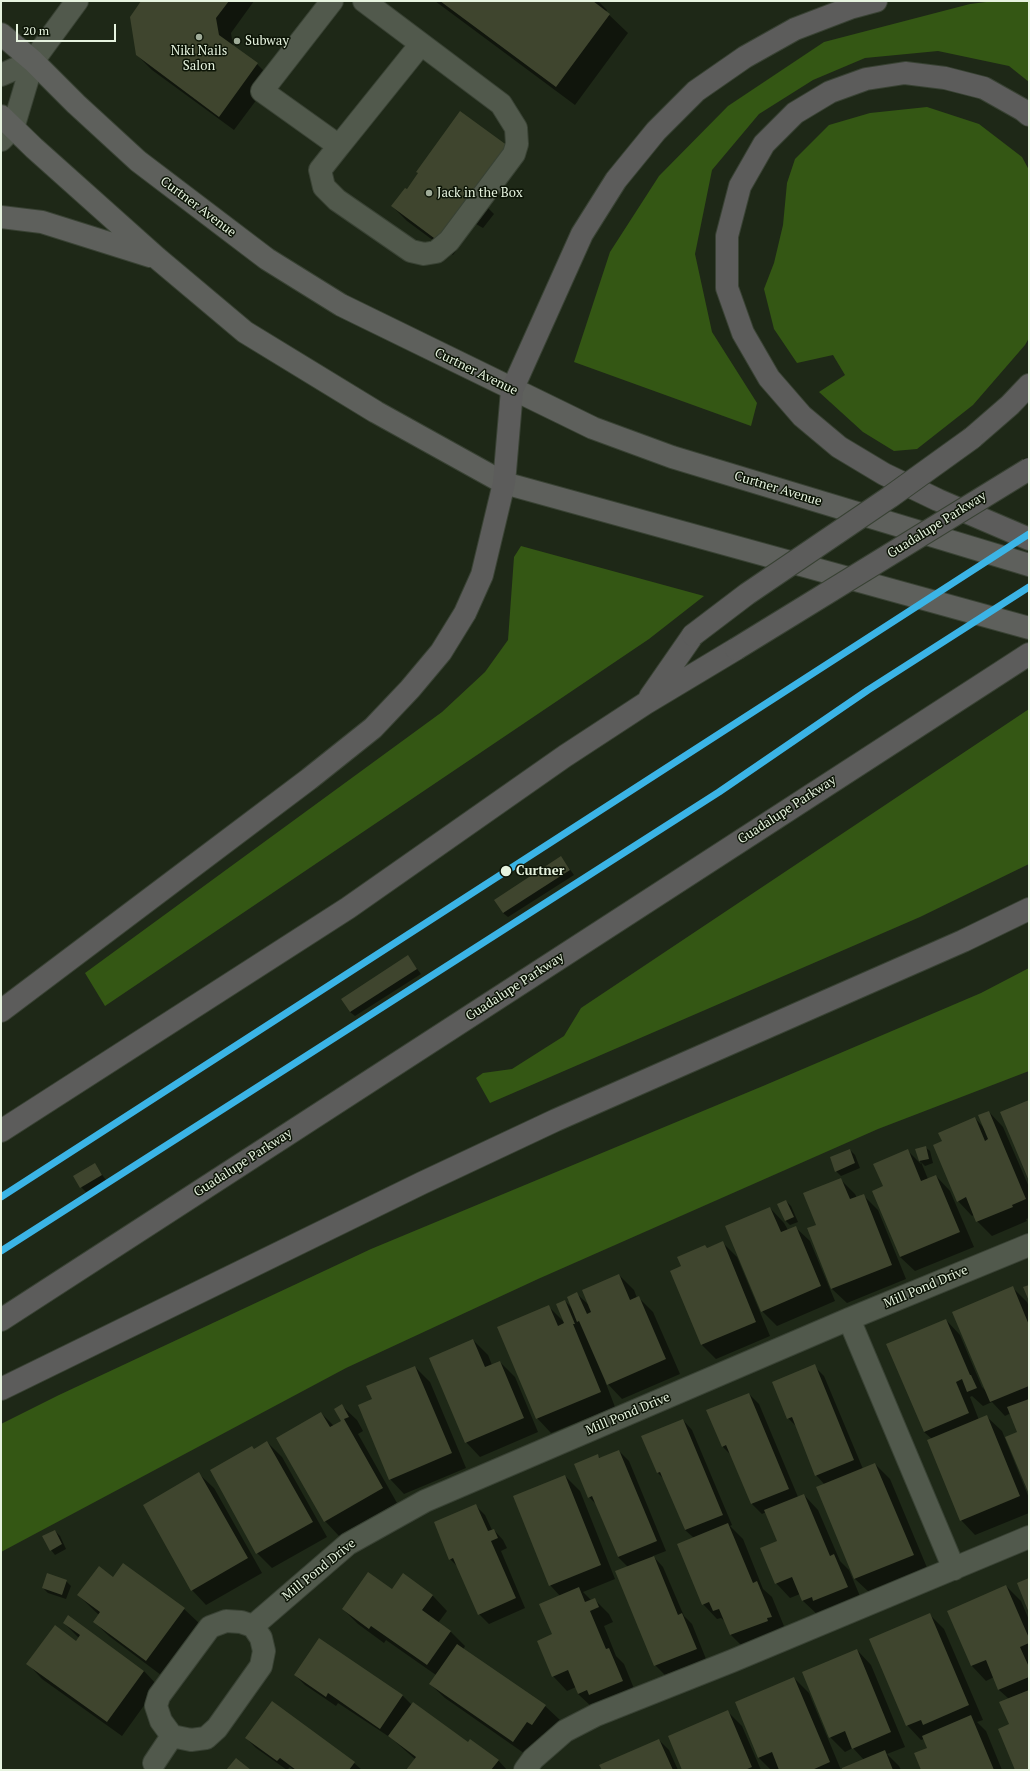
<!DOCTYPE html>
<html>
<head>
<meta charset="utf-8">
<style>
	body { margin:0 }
	#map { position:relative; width:1030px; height:1771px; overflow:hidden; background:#1e2817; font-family:"PT Serif",serif }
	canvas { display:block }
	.frame { position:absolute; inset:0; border:2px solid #e6f3df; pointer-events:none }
	.scale { position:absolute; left:16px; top:24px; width:100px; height:18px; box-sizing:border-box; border:2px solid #e6f3df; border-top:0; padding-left:5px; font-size:12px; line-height:14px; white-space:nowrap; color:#e6f3df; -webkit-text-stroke:3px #0d1507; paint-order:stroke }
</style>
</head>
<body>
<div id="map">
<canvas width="1030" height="1771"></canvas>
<div class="frame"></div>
<div class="scale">20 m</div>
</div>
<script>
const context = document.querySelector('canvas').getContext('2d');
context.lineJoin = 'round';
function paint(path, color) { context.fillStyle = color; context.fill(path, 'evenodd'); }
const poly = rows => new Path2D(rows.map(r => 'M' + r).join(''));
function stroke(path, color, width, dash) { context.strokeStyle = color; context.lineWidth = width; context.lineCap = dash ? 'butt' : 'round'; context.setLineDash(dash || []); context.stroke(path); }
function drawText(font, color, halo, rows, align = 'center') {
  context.font = font + ' "PT Serif",serif'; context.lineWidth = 3; context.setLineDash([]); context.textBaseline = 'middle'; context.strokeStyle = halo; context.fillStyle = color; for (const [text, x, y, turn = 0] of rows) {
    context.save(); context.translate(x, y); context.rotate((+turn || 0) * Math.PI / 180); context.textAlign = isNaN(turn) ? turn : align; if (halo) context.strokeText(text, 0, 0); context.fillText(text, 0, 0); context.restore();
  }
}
const green = poly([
	[994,1,1029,1,1029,82,1009,66,938,51,865,58,813,80,759,114,712,170,695,254,712,332,757,403,751,426,574,362,610,252,659,176,728,106,824,42,970,4],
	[927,107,979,124,1022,157,1029,170,1029,338,1025,345,973,405,917,449,894,451,863,432,819,392,845,375,833,355,797,363,774,329,764,289,774,263,783,225,787,183,795,159,829,125,870,113],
	[521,546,704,596,649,639,105,1006,85,973,442,712,485,672,508,640,514,557],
	[1029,709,1029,864,920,917,490,1103,476,1078,483,1073,512,1069,564,1036,581,1008],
	[1029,968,1029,1071,878,1129,538,1279,346,1368,1,1552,1,1424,59,1395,371,1249,763,1086,981,993]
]);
const shadow = poly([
	[143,1,254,1,231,33,233,46,257,64,272,79,234,130,152,70,137,55],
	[435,1,598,1,607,10,606,12,628,33,575,105],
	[392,206,488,208,494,214,483,228,476,224,453,255,407,221],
	[561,857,574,875,508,917,503,913],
	[408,957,421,974,355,1016,350,1012],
	[989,1112,1003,1127,1029,1187,1029,1218,1026,1219,1027,1221,992,1236,977,1221,974,1215,972,1216,958,1201,943,1142,975,1118,984,1128],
	[925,1147,930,1151,933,1163,925,1166,921,1162,928,1179,936,1176,950,1191,974,1247,915,1271,900,1257,884,1187,908,1151,921,1164,916,1150],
	[850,1150,855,1155,860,1168,841,1176,836,1171],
	[94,1164,106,1180,86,1192,81,1187],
	[840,1179,855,1194,857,1198,863,1195,878,1210,906,1279,847,1303,832,1289,808,1229,817,1225],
	[786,1201,791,1206,798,1222,790,1225,785,1220],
	[770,1208,784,1223,788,1230,795,1227,810,1241,835,1301,777,1326,762,1311],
	[722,1242,737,1257,770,1336,716,1359,702,1345,682,1267,707,1248],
	[619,1275,634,1290,637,1298,639,1298,653,1312,680,1374,622,1399,605,1381,615,1407,551,1433,537,1418,549,1307,566,1324,565,1301,573,1309,577,1294,590,1306],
	[1012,1287,1027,1302,1029,1307,1029,1492,1018,1432,1011,1413,1005,1416,992,1402,983,1406,972,1396,970,1397,979,1420,987,1417,1002,1431,1029,1498,1029,1513,975,1535,961,1520,932,1439,924,1432,946,1320,960,1335,982,1387,986,1391],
	[473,1340,488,1355,492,1365,500,1362,515,1377,538,1432,480,1457,466,1442],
	[814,1366,824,1376,863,1469,875,1464,890,1479,928,1570,870,1593,855,1579,817,1488,825,1485,816,1475,797,1427,788,1418],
	[415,1367,430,1382,466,1468,404,1494,390,1479,373,1400],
	[749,1394,759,1404,798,1497,804,1495,818,1510,840,1561,849,1570,862,1601,818,1615,803,1601,800,1594,790,1598,776,1583,778,1541,766,1512,762,1514,752,1504,732,1456,723,1447,707,1410],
	[342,1406,357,1420,363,1431,358,1434,397,1503,339,1536,325,1521,321,1413,334,1426,342,1421],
	[683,1420,692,1430,732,1525,730,1526,743,1539,763,1589,772,1597,786,1631,745,1649,731,1635,726,1622,721,1618,717,1619,703,1604,694,1538,685,1530,665,1480,658,1473,642,1437],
	[267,1442,282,1457,327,1537,272,1568,257,1553],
	[619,1451,629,1461,666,1551,653,1556,663,1567,684,1616,692,1624,706,1659,665,1675,655,1665,628,1567,618,1557,596,1504,589,1497,598,1456,600,1458],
	[199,1474,214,1488,262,1573,206,1605,192,1590],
	[565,1476,580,1491,615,1579,583,1592,591,1600,594,1599,609,1614,613,1622,604,1626,616,1656,624,1664,637,1696,593,1708,578,1694,576,1687,567,1691,553,1676,553,1635,560,1596,550,1585],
	[475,1505,485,1515,492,1530,494,1530,503,1540,507,1548,501,1551,525,1608,489,1624,479,1614,459,1568,450,1559],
	[55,1531,60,1536,66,1549,55,1555,51,1550],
	[403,1575,433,1596,447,1611,438,1623,451,1632,465,1646,463,1650,545,1706,560,1720,547,1739,542,1735,528,1756,445,1698,430,1684,436,1675,386,1640,384,1643,358,1624,343,1609,392,1590],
	[113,1578,184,1609,199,1623,161,1675,109,1636,94,1622,99,1615,78,1595],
	[66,1581,71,1586,66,1599,48,1593,43,1588],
	[1006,1586,1021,1601,1029,1620,1029,1770,1017,1770,1010,1724,1009,1699,999,1690,994,1677,986,1681,972,1666,948,1612],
	[929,1614,944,1629,983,1720,977,1722,986,1731,1002,1770,922,1770,928,1748,924,1739,921,1740,907,1725],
	[64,1623,144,1671,158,1686,122,1736,42,1679,28,1664,76,1642,79,1638],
	[319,1639,403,1696,412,1705,468,1744,498,1760,507,1770,407,1770,415,1759,391,1738,338,1703,336,1706,305,1685,295,1675],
	[857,1650,871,1665,905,1747,887,1754,899,1766,901,1770,771,1770,759,1758,736,1702,794,1678,809,1693,841,1770,864,1760,853,1748,845,1752,830,1737],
	[272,1703,354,1763,362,1770,294,1770,290,1767,287,1770,256,1748,246,1738],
	[727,1711,742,1726,761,1770,683,1770],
	[659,1740,669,1750,678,1770,603,1770]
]);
const building = poly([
	[141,1,229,1,216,18,219,35,258,63,219,117,136,55,130,17],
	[440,1,593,1,610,14,556,87],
	[460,111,508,146,438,241,391,206,405,188,407,189,418,173,416,172],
	[561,856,570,870,503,913,494,900],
	[408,955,417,969,350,1012,341,999],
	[1029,1100,1029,1181,1000,1112],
	[989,1111,1026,1199,1012,1205,1013,1207,976,1222,966,1197,957,1202,933,1145,942,1141,938,1133,975,1117,985,1141,988,1139,978,1115],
	[926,1146,929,1159,919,1161,915,1149],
	[850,1149,855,1163,835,1172,830,1157],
	[908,1149,921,1181,936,1175,960,1232,900,1257,872,1191,883,1186,873,1164],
	[95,1163,102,1175,80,1188,73,1176],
	[841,1178,850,1199,864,1194,892,1265,831,1289,807,1228,816,1225,803,1193],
	[786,1200,794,1217,785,1221,777,1204],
	[770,1207,781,1232,796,1226,821,1286,761,1312,725,1226],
	[723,1241,756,1322,701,1345,670,1271,681,1266,677,1257,705,1245,707,1248],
	[619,1274,630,1300,639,1296,666,1359,607,1385,579,1321,577,1322,567,1297,577,1292,587,1314,591,1312,582,1290],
	[1029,1285,1029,1301,1023,1287],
	[1013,1286,1029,1325,1029,1386,990,1402,952,1312],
	[565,1300,575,1324,573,1324,601,1392,536,1419,497,1327,549,1305,558,1326,564,1323,556,1304],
	[946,1319,970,1375,971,1375,977,1388,967,1392,962,1379,956,1382,969,1413,924,1432,886,1344],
	[473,1339,485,1367,500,1361,524,1418,465,1443,429,1358],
	[815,1364,854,1460,815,1476,792,1417,787,1419,772,1382],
	[415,1366,452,1453,389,1480,358,1405,372,1399,366,1386],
	[749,1393,789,1489,751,1504,726,1445,722,1447,706,1410],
	[1029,1399,1029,1494,1005,1437,1017,1432,1007,1407],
	[342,1404,349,1417,344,1419,383,1488,324,1522,276,1438,321,1412,330,1427,341,1421,334,1409],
	[987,1415,1020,1496,960,1521,927,1440],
	[683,1419,723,1515,685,1530,660,1472,657,1473,641,1436],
	[267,1441,313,1522,256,1554,210,1470,252,1446,254,1449],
	[619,1450,657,1541,618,1557,592,1496,588,1498,574,1464,598,1454,599,1458],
	[875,1463,914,1555,854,1579,816,1487],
	[199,1472,248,1558,191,1591,143,1505],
	[565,1475,601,1565,549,1586,513,1496],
	[804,1494,830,1556,834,1554,848,1587,813,1601,812,1597,802,1601,792,1577,775,1584,760,1548,777,1541,764,1510],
	[476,1504,488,1531,494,1529,498,1538,491,1541,516,1598,478,1615,453,1558,449,1560,434,1522],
	[728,1523,753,1583,757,1581,772,1617,767,1618,768,1621,730,1635,719,1609,713,1611,709,1602,702,1605,677,1544],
	[55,1530,62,1544,50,1551,42,1536],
	[654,1556,678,1615,682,1613,697,1649,654,1666,615,1571],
	[123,1563,185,1608,146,1661,93,1622,100,1612,77,1595,99,1566,113,1577],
	[368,1572,392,1589,403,1573,433,1595,422,1610,451,1631,427,1665,371,1626,369,1629,342,1609],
	[47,1573,67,1580,62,1595,42,1588],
	[1029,1578,1029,1613,1017,1583],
	[1006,1585,1029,1638,1029,1643,1020,1647,1029,1667,1029,1677,998,1690,986,1660,971,1666,947,1611],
	[579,1587,585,1602,595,1598,599,1607,590,1611,606,1649,609,1648,623,1681,589,1695,587,1690,578,1694,568,1670,552,1677,537,1641,552,1634,539,1604],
	[930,1613,969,1705,923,1725,921,1720,906,1726,869,1639],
	[68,1615,144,1671,107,1722,26,1664,55,1625,76,1641,80,1635,63,1623],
	[319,1638,403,1695,380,1729,328,1693,326,1697,294,1675],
	[457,1644,546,1705,532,1725,527,1722,513,1742,429,1684],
	[857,1649,891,1732,852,1749,845,1731,829,1738,802,1672],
	[794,1677,830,1762,812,1770,779,1770,772,1752,758,1758,735,1702],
	[1029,1690,1029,1770,1015,1770,998,1729,1009,1724,999,1702],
	[272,1701,355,1762,349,1770,296,1770,280,1758,277,1761,245,1738],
	[413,1702,468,1742,470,1739,499,1760,491,1770,406,1770,416,1757,388,1736],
	[728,1710,752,1767,745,1770,682,1770,668,1736],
	[971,1715,994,1770,921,1770,914,1753,927,1748,922,1736],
	[659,1739,673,1770,602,1770,599,1765],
	[885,1750,893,1770,842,1770,842,1768],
	[236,1758,251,1770,226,1770]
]);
const minor = poly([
	[332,1,262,91,339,146,421,44],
	[1,75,33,61],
	[1,140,13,128,33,61,77,1],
	[339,146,320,170,324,187,337,200,411,251,424,254,436,252,449,241,514,154,517,144,516,128,501,104,364,1],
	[849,1319,954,1569],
	[226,1621,241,1622,253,1626,261,1638,264,1651,261,1666,217,1728,206,1738,191,1740,172,1736,161,1721,156,1706,159,1696,210,1627,226,1621],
	[253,1626,348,1544,425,1501,849,1319,1029,1245],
	[154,1763,172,1736],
	[525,1770,533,1759,565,1731,596,1715,732,1661,1029,1537]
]);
const major = poly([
	[1,34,33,61,76,104,138,161,267,259,341,305,593,428,672,457,1029,565],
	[1,116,34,148,157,258,245,332,376,412,504,483,1029,628],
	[1,217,42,222,150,256]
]);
const highway = poly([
	[1029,115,1023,110,984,88,945,78,905,73,866,79,830,92,795,113,764,144,740,186,727,236,727,288,743,333,769,378,802,416,839,447,884,474,938,500,1029,539],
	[972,438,1010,405,1029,385],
	[650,697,693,635],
	[1,1011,309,779,373,728,410,689,441,652,465,613,482,575,504,483,512,390,582,234,616,180,656,131,696,91,745,57,795,29,850,8,876,1],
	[1,1131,348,908,565,756,646,703,736,649],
	[1,1320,1029,654],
	[1,1389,422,1183,556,1120,963,941,1029,909]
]);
const highwayBridge = poly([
	[693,635,747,594,890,497,972,438],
	[736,649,1029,469]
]);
const rail1 = poly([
	[1,1197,1029,534],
	[1,1251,719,792,868,690,1029,587]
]);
const markers = [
	[199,37,4,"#a0ac99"],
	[237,41,4,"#a0ac99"],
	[429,193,4,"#a0ac99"],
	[506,871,6,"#e6f3df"]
];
const poiNames = [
	["Subway",245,41],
	["Niki Nails",199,51,"center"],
	["Salon",199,66,"center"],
	["Jack in the Box",437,193]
];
const streetNames = [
	["Curtner Avenue",198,207,37],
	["Curtner Avenue",476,372,26],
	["Curtner Avenue",778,489,17],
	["Guadalupe Parkway",937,525,-32],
	["Guadalupe Parkway",787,810,-33],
	["Guadalupe Parkway",515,987,-33],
	["Guadalupe Parkway",243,1163,-33],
	["Mill Pond Drive",926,1287,-23],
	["Mill Pond Drive",628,1414,-23],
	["Mill Pond Drive",319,1570,-39]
];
const stopNames = [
	["Curtner",516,871]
];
paint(green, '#345714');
paint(shadow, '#0007');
paint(building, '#3f452e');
stroke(minor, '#394234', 24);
stroke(major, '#394234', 24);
stroke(highway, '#394234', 24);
stroke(minor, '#51594c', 22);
stroke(major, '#5e605c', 22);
stroke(highway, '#5c5c5b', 22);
stroke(highwayBridge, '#394234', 24, []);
stroke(highwayBridge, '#5c5c5b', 22);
stroke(rail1, '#3bb4e6', 7);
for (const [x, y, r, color] of markers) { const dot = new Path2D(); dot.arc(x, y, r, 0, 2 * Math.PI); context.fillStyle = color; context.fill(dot); stroke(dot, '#0d1507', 1.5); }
drawText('13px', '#e6f3df', '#0d1507', poiNames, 'left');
drawText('13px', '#e6f3df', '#0d1507', streetNames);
drawText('bold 13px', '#e6f3df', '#0d1507', stopNames, 'left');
</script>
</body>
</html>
